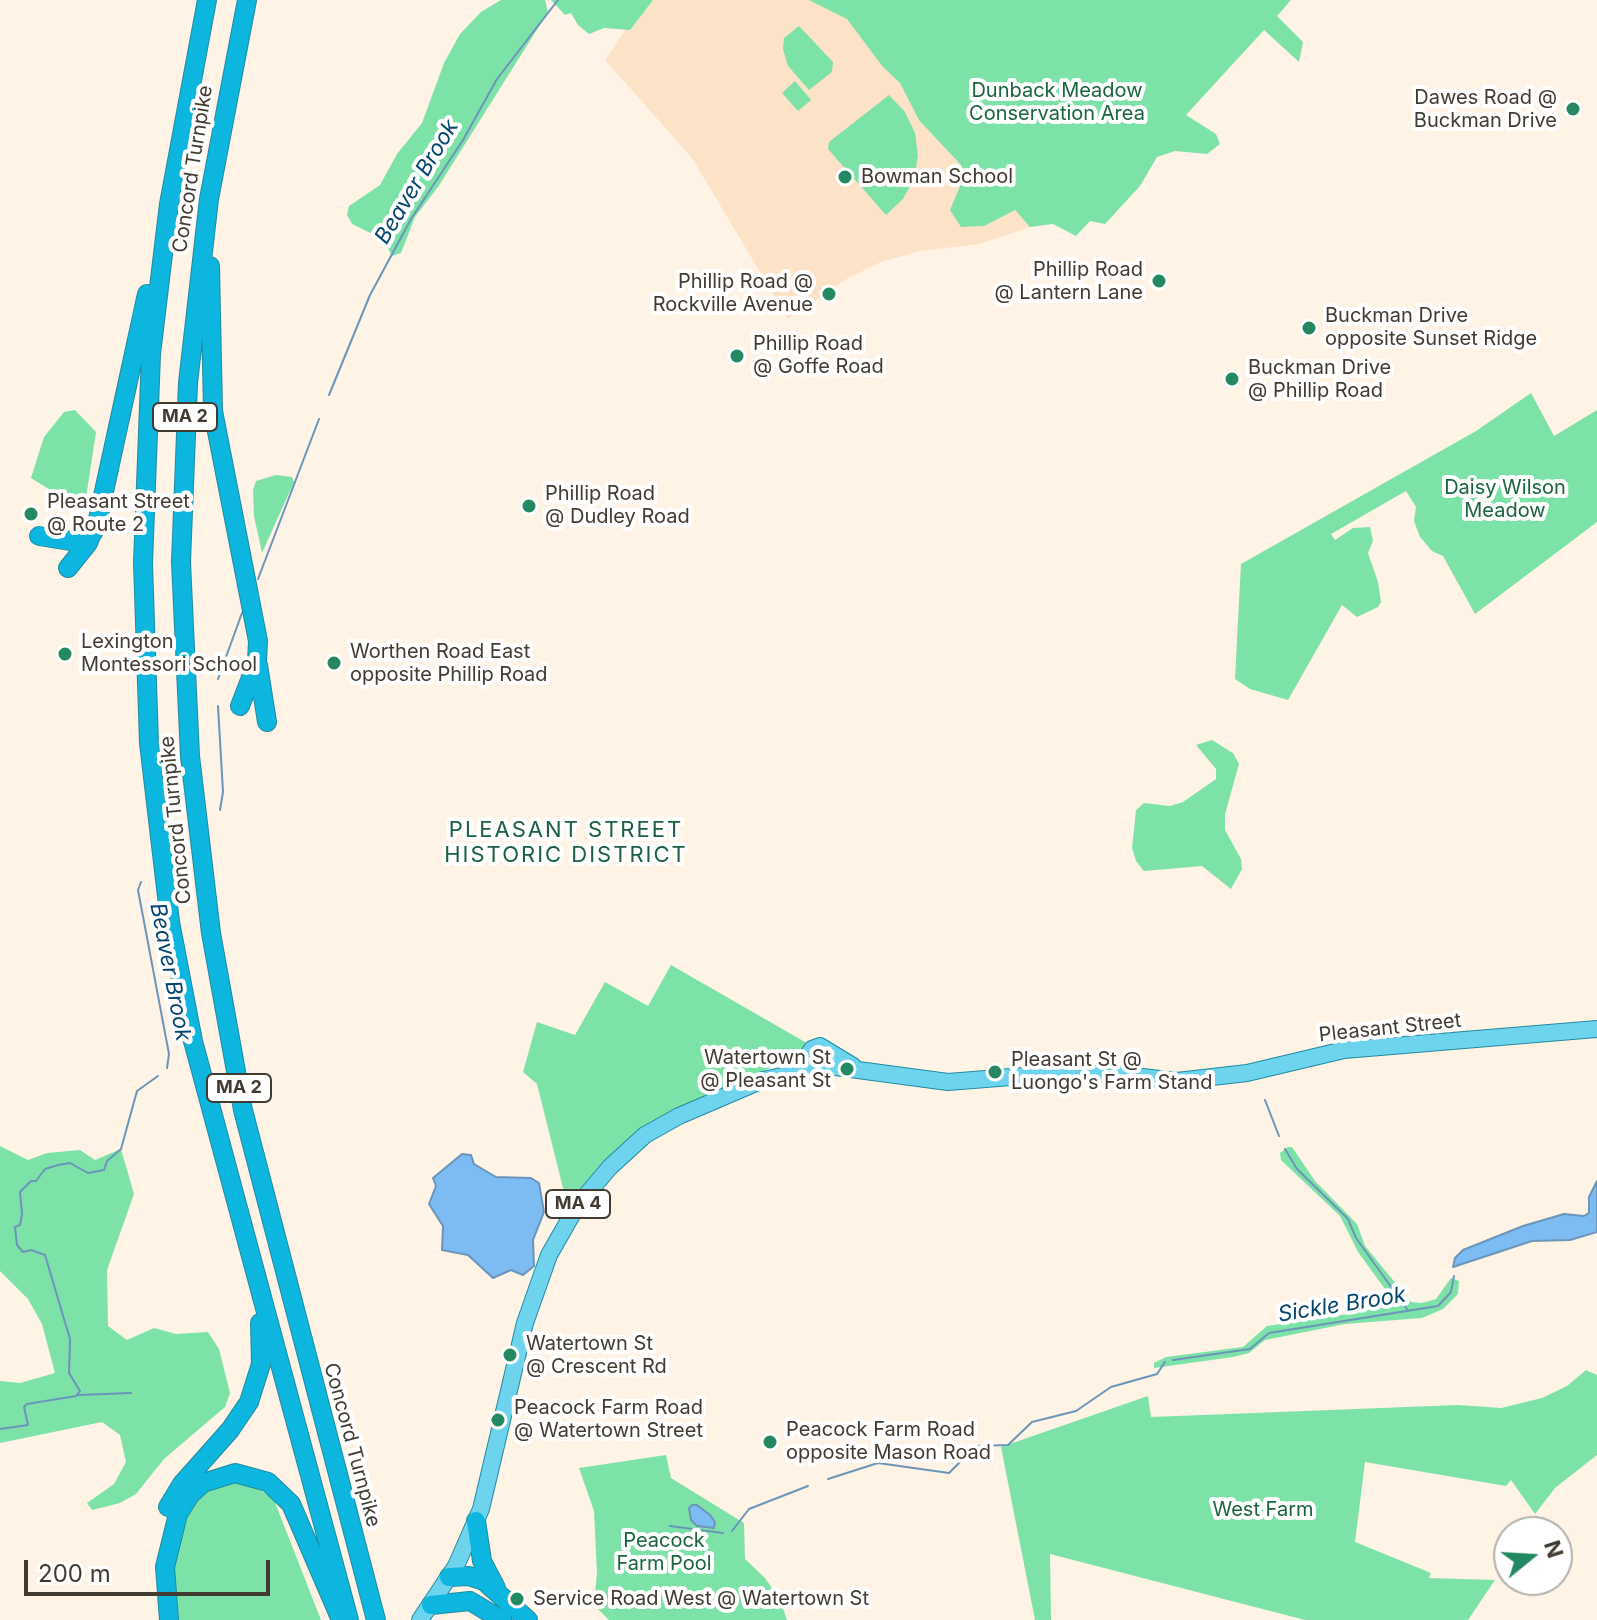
<!DOCTYPE html>
<html>
<head>
<meta charset="utf-8">
<style>
	body { margin:0 }
	#map { position:relative; width:1597px; height:1620px; overflow:hidden; background:#fef3e5; font-family:Inter,sans-serif }
	canvas { display:block }
	.north { position:absolute; left:1493px; top:1516px; width:80px; height:80px; box-sizing:border-box; background:#fff; border:2px solid #b3b1ad; border-radius:50%; rotate:72deg; font-size:22px; font-weight:700; line-height:32px; text-align:center; color:#423b32 }
	.north::after { content:''; display:block; margin:auto; width:28px; height:36px; background:#248862; clip-path:polygon(50% 0,100% 100%,50% 72%,0 100%) }
	.scale { position:absolute; left:24px; top:1560px; width:246px; height:36px; box-sizing:border-box; border:4px solid #423b32; border-top:0; padding-left:10px; font-size:24px; line-height:28px; white-space:nowrap; color:#423b32; -webkit-text-stroke:6px #fff; paint-order:stroke }
</style>
</head>
<body>
<div id="map">
<canvas width="1597" height="1620"></canvas>
<div class="north">N</div>
<div class="scale">200 m</div>
</div>
<script>
const context = document.querySelector('canvas').getContext('2d');
context.lineJoin = 'round';
function paint(path, color) { context.fillStyle = color; context.fill(path, 'evenodd'); }
const poly = rows => new Path2D(rows.map(r => 'M' + r).join(''));
function stroke(path, color, width, dash) { context.strokeStyle = color; context.lineWidth = width; context.lineCap = dash ? 'butt' : 'round'; context.setLineDash(dash || []); context.stroke(path); }
function drawText(font, color, halo, rows, align = 'center') {
  context.font = font + ' Inter,sans-serif'; context.lineWidth = 8; context.setLineDash([]); context.textBaseline = 'middle'; context.strokeStyle = halo; context.fillStyle = color; for (const [text, x, y, turn = 0] of rows) {
    context.save(); context.translate(x, y); context.rotate((+turn || 0) * Math.PI / 180); context.textAlign = isNaN(turn) ? turn : align; if (halo) context.strokeText(text, 0, 0); context.fillText(text, 0, 0); context.restore();
  }
}
const built = poly([
	[646,0,839,0,955,143,1030,227,979,244,920,251,881,262,845,280,788,319,692,158,605,60]
]);
const green = poly([
	[501,0,545,0,548,12,438,187,415,217,401,253,392,256,383,239,352,224,347,215,349,206,380,185,397,154,422,123,444,63,460,34,481,12],
	[551,0,653,0,630,30,604,28,589,34,578,25,571,13,565,15],
	[809,0,1291,0,1277,16,1303,42,1299,62,1264,30,1186,115,1216,134,1220,144,1207,154,1175,151,1157,157,1140,186,1105,224,1090,221,1076,236,1053,224,1030,227,1015,210,984,226,961,227,950,210,963,179,961,165,919,120,900,83,883,67,847,19],
	[799,26,833,62,832,72,809,90,788,66,783,49,784,38],
	[795,81,811,100,798,111,782,93],
	[889,95,905,112,915,133,918,156,914,179,903,199,886,215,828,149,829,142],
	[1531,393,1554,436,1597,410,1597,522,1475,614,1443,556,1432,551,1420,537,1414,521,1416,507,1406,491,1331,534,1335,540,1353,528,1370,527,1373,541,1368,553,1378,582,1381,602,1378,607,1357,617,1342,605,1288,700,1250,689,1235,679,1241,564,1476,431],
	[75,410,96,432,86,498,81,509,31,478,44,437,64,412],
	[276,475,292,477,294,482,262,553,254,516,253,490,256,481],
	[1212,740,1233,753,1239,764,1225,814,1225,830,1241,859,1242,869,1231,889,1202,866,1144,871,1136,861,1132,848,1136,810,1144,803,1170,806,1183,802,1216,779,1216,769,1196,745],
	[671,965,805,1042,806,1052,666,1114,601,1165,578,1191,569,1193,563,1188,537,1084,523,1072,537,1022,575,1035,605,982,648,1006],
	[0,1146,28,1160,47,1153,80,1150,95,1160,121,1149,134,1194,107,1270,108,1326,127,1340,154,1328,176,1334,208,1332,219,1349,230,1393,225,1407,164,1459,136,1494,120,1503,92,1510,87,1503,114,1484,126,1462,120,1435,102,1422,0,1443,0,1381,20,1383,55,1373,42,1324,28,1299,0,1271],
	[1288,1147,1292,1147,1315,1181,1357,1224,1365,1246,1411,1302,1422,1303,1436,1299,1451,1278,1459,1281,1458,1294,1443,1309,1422,1318,1345,1324,1265,1340,1249,1353,1233,1357,1154,1368,1154,1363,1166,1357,1243,1347,1267,1326,1361,1312,1390,1303,1390,1296,1358,1252,1340,1216,1281,1160,1280,1153],
	[1586,1370,1597,1375,1597,1455,1555,1488,1535,1514,1511,1480,1506,1486,1365,1462,1355,1542,1431,1573,1429,1578,1495,1580,1468,1620,1305,1620,1050,1554,1051,1620,1035,1620,1001,1447,1148,1396,1151,1417,1458,1405,1501,1408,1542,1398,1567,1386],
	[666,1455,671,1478,744,1523,745,1559,765,1578,780,1600,787,1620,609,1620,594,1605,597,1573,594,1511,579,1468],
	[221,1483,251,1483,274,1500,321,1620,175,1620,169,1589,178,1532,192,1504,204,1491]
]);
const water = poly([
	[462,1154,471,1155,474,1164,496,1177,531,1178,539,1183,544,1212,533,1240,534,1266,523,1275,511,1270,493,1278,468,1255,442,1250,443,1226,429,1204,436,1186,433,1178,462,1154],
	[1597,1181,1597,1232,1570,1240,1532,1241,1453,1267,1455,1258,1463,1250,1523,1226,1564,1214,1584,1216,1589,1213,1589,1197,1597,1181],
	[692,1505,697,1505,710,1515,715,1522,714,1528,697,1526,691,1520,689,1508,692,1505]
]);
const stream = poly([
	[329,395,370,295,411,219,463,140,497,79,558,0],
	[258,579,319,419],
	[218,679,242,613],
	[218,706,223,792,220,810],
	[141,882,138,890,169,1054,167,1068],
	[1265,1100,1279,1136],
	[1285,1149,1297,1169,1348,1219,1356,1238,1407,1309],
	[1173,1360,1250,1349,1269,1333,1438,1306,1451,1292,1454,1276],
	[78,1395,131,1393],
	[0,1429,28,1425,24,1407,27,1404,76,1396,80,1391,69,1373,70,1339,45,1255,31,1250,23,1252,17,1245,15,1227,20,1225,22,1214,20,1192,31,1181,36,1181,45,1169,58,1165,70,1163,88,1173,104,1170,107,1161,121,1149,137,1091,158,1076],
	[828,1479,878,1463,949,1473,976,1446,1008,1445,1032,1422,1076,1411,1111,1387,1157,1374,1165,1362],
	[670,1526,723,1533],
	[732,1531,749,1509,808,1486]
]);
const major = poly([
	[798,1070,812,1049,820,1046,853,1066],
	[420,1620,456,1566,481,1509,525,1323,549,1255,577,1206,610,1167,645,1135,679,1116,763,1080,828,1066,948,1082,1061,1073,1117,1074,1177,1081,1247,1073,1344,1050,1597,1029]
]);
const highway = poly([
	[207,0,169,204,151,354,143,563,149,743,170,922,193,1041,349,1620],
	[247,0,209,199,188,383,181,562,190,756,211,933,243,1110,376,1620],
	[210,266,213,411,258,641,257,662,240,706],
	[39,536,70,541,93,533],
	[68,568,88,543,98,519,147,294],
	[258,665,267,722],
	[168,1507,182,1484,230,1430,249,1402,261,1364,260,1323],
	[476,1521,482,1561,496,1588],
	[449,1577,469,1576,484,1581,528,1620],
	[431,1605,470,1601,502,1620],
	[169,1620,165,1567,178,1514,190,1495,203,1483,235,1473,268,1482,291,1504,341,1620]
]);
const markers = [
	[1573,109,8,"#248862"],
	[845,177,8,"#248862"],
	[1159,281,8,"#248862"],
	[829,294,8,"#248862"],
	[1309,328,8,"#248862"],
	[737,356,8,"#248862"],
	[1232,379,8,"#248862"],
	[529,506,8,"#248862"],
	[31,514,8,"#248862"],
	[65,654,8,"#248862"],
	[334,663,8,"#248862"],
	[847,1069,8,"#248862"],
	[995,1072,8,"#248862"],
	[510,1355,8,"#248862"],
	[498,1420,8,"#248862"],
	[770,1442,8,"#248862"],
	[517,1599,8,"#248862"]
];
const shields = [
	[185,417,64],
	[239,1088,64],
	[578,1204,64]
];
const shieldNames = [
	["MA 2",185,417],
	["MA 2",239,1088],
	["MA 4",578,1204]
];
const parkNames = [
	["Dunback Meadow",1057,91],
	["Conservation Area",1057,114],
	["Daisy Wilson",1505,488],
	["Meadow",1505,511],
	["West Farm",1263,1510],
	["Peacock",664,1541],
	["Farm Pool",664,1564]
];
const poiNames = [
	["Dawes Road @",1557,98,"right"],
	["Buckman Drive",1557,121,"right"],
	["Bowman School",861,177],
	["Phillip Road",1143,270,"right"],
	["@ Lantern Lane",1143,293,"right"],
	["Phillip Road @",813,282,"right"],
	["Rockville Avenue",813,305,"right"],
	["Buckman Drive",1325,316],
	["opposite Sunset Ridge",1325,339],
	["Phillip Road",753,344],
	["@ Goffe Road",753,367],
	["Buckman Drive",1248,368],
	["@ Phillip Road",1248,391],
	["Phillip Road",545,494],
	["@ Dudley Road",545,517],
	["Pleasant Street",47,502],
	["@ Route 2",47,525],
	["Lexington",81,642],
	["Montessori School",81,665],
	["Worthen Road East",350,652],
	["opposite Phillip Road",350,675],
	["Watertown St",831,1058,"right"],
	["@ Pleasant St",831,1081,"right"],
	["Pleasant St @",1011,1060],
	["Luongo's Farm Stand",1011,1083],
	["Watertown St",526,1344],
	["@ Crescent Rd",526,1367],
	["Peacock Farm Road",514,1408],
	["@ Watertown Street",514,1431],
	["Peacock Farm Road",786,1430],
	["opposite Mason Road",786,1453],
	["Service Road West @ Watertown St",533,1599]
];
const streetNames = [
	["Concord Turnpike",193,169,-81],
	["Concord Turnpike",176,820,-96],
	["Pleasant Street",1390,1028,-6],
	["Concord Turnpike",352,1445,75]
];
const waterNames = [
	["Beaver Brook",417,182,-59],
	["Beaver Brook",170,972,79],
	["Sickle Brook",1342,1305,-9]
];
const neighbourhoodNames = [
	["PLEASANT STREET",566,830],
	["HISTORIC DISTRICT",566,855]
];
paint(built, '#fce3c7');
paint(green, '#7de2a8');
paint(water, '#7dbbf3');
stroke(water, '#6b95b9', 2);
stroke(stream, '#6b95b9', 2);
stroke(major, '#208ba2', 18);
stroke(highway, '#208ba2', 20);
stroke(major, '#6ed3ec', 16);
stroke(highway, '#0db6df', 18);
for (const [x, y, r, color] of markers) { const dot = new Path2D(); dot.arc(x, y, r, 0, 2 * Math.PI); context.fillStyle = color; context.fill(dot); stroke(dot, '#fff', 3); }
for (const [x, y, w] of shields) { const box = new Path2D(); box.roundRect(x - w / 2, y - 14, w, 28, 6); context.fillStyle = '#fff'; context.fill(box); stroke(box, '#423b32', 2); }
drawText('bold 18px', '#423b32', null, shieldNames);
drawText('20px', '#1a6540', '#fff', parkNames);
drawText('20px', '#423b32', '#fff', poiNames, 'left');
drawText('20px', '#423b32', '#fff', streetNames);
drawText('italic 22px', '#044470', '#fff', waterNames);
context.letterSpacing = '2px';
drawText('22px', '#1a5e43', '#fff', neighbourhoodNames);
context.letterSpacing = '0px';
</script>
</body>
</html>
